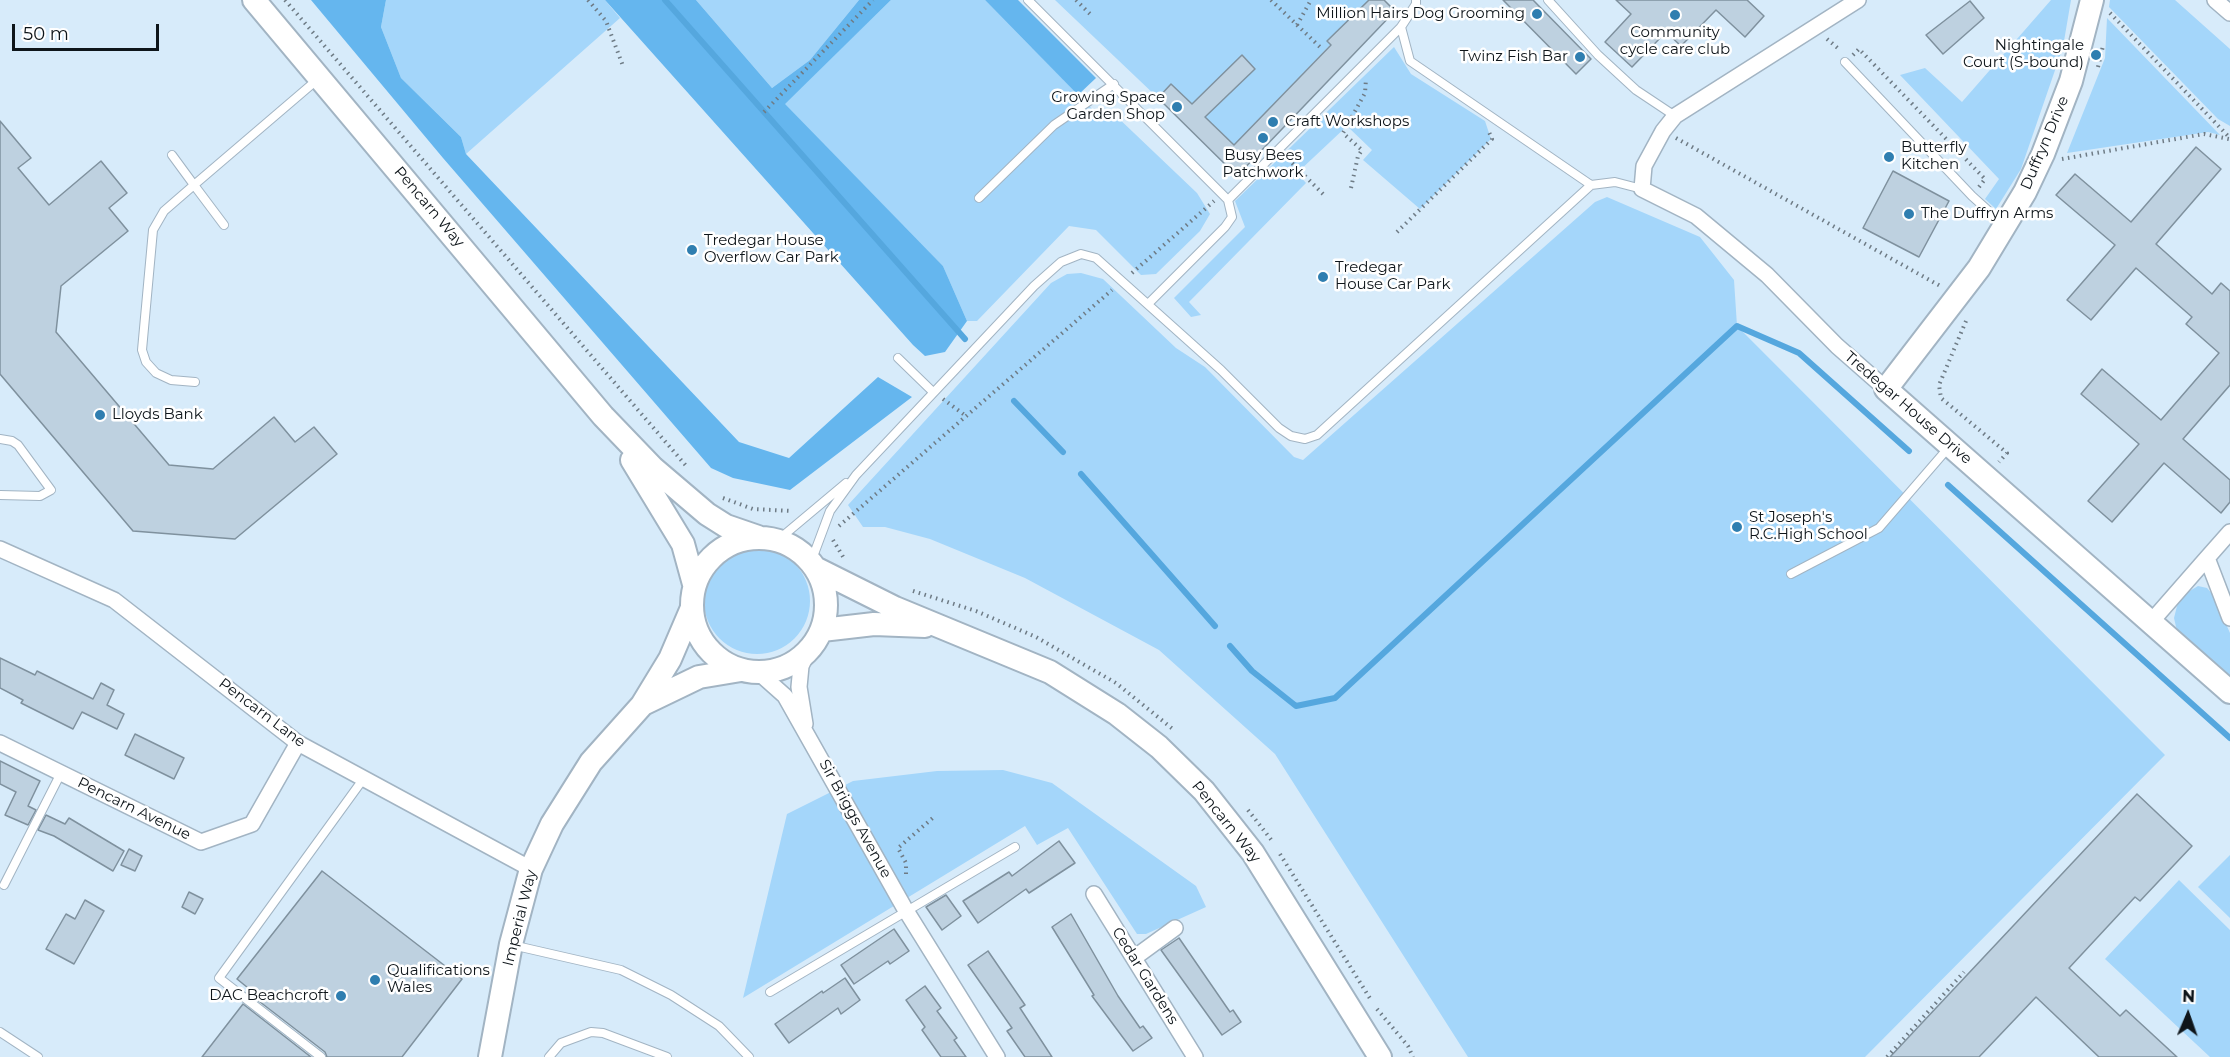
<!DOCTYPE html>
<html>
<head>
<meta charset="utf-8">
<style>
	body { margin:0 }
	#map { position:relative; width:2230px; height:1057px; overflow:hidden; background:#d7ebfa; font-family:Montserrat,sans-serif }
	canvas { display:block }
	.north { position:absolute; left:2158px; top:985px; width:60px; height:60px; -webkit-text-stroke:4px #fff; paint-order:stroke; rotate:2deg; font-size:16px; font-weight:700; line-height:24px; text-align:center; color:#0e151a }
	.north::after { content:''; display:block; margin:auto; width:21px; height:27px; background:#0e151a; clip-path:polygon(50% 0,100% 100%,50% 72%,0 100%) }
	.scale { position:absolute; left:12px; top:24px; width:147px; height:27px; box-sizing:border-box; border:3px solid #0e151a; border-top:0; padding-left:8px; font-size:18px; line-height:21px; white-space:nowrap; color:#0e151a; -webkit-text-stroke:4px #fff; paint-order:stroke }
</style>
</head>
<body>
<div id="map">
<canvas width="2230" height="1057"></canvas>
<div class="north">N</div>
<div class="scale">50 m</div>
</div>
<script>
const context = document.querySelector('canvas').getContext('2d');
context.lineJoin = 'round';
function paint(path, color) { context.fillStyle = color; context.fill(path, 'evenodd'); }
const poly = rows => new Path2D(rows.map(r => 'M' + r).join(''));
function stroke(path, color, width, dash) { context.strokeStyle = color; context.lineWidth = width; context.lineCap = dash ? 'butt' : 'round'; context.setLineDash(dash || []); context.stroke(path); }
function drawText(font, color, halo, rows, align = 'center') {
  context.font = font + ' Montserrat,sans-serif'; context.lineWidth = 5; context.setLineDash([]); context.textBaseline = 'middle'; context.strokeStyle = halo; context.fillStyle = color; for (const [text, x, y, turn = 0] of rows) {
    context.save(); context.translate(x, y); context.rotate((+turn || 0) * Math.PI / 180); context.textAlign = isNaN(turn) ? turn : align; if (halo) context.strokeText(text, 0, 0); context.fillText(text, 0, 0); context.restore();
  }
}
const green = poly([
	[386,0,605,0,620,18,466,154,461,137,401,78,381,27],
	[696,0,859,0,810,60,772,88],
	[891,0,985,0,1098,115,1113,113,1197,193,1210,214,1200,231,1156,274,1141,275,1096,230,1069,226,977,321,967,321,943,266,784,104],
	[1055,0,1369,0,1328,41,1331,44,1234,145,1172,85,1158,98],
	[2051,0,2071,0,2063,47,2021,169,1996,209,1985,199,1999,179,1900,75,1925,68,1962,102],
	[2110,0,2175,0,2230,49,2230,126,2218,119,2109,7],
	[2107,18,2220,135,2208,132,2067,153,2105,58],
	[1394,47,1411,74,1485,121,1491,139,1420,209,1363,160,1372,150,1347,126,1297,173,1306,183,1189,302,1201,315,1191,317,1174,298,1245,227,1235,201],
	[1607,197,1700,237,1734,280,1737,326,2165,755,1865,1057,1468,1057,1275,754,1159,650,1025,578,930,539,885,527,863,527,848,505,1051,283,1067,274,1081,273,1103,279,1176,348,1205,367,1294,457,1303,460,1595,202],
	'704 601a53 53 0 1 1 106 0a53 53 0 1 1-106 0Z',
	[2198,586,2207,588,2213,595,2230,633,2230,680,2177,631,2174,618,2177,606,2183,595],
	[1003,770,1052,783,1196,886,1206,907,1146,934,1137,934,1068,828,1037,845,1025,826,743,998,787,814,853,781,937,771],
	[2230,855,2230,918,2198,887],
	[2179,880,2230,930,2230,1057,2210,1057,2105,959]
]);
const forest = poly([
	[311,0,386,0,381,27,401,78,461,137,466,154,739,442,789,458,878,377,912,397,790,490,733,478,711,468,443,158],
	[605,0,696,0,772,88,810,60,859,0,891,0,785,104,943,266,967,321,945,352,925,356,913,345],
	[985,0,1018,0,1096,78,1078,95]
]);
const stream = poly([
	[665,0,965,339],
	[1014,401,1063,452],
	[1081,474,1215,626],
	[1948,485,2230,738],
	[1230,646,1252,671,1296,706,1335,698,1737,326,1799,353,1909,451]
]);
const building = poly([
	[1369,0,1384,0,1395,11,1237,176,1158,98,1171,84,1192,104,1242,55,1255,69,1205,117,1234,145,1331,45,1327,41,1369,0],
	[1503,0,1533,0,1591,59,1576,74,1503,0],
	[1616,0,1747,0,1764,16,1745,37,1716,10,1681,46,1666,32,1632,67,1605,42,1631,14,1616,0],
	[1970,1,1984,18,1943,54,1926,35,1970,1],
	[0,121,31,158,18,168,49,205,101,161,127,193,109,208,128,231,61,286,56,332,169,465,213,469,274,417,295,442,314,427,337,454,235,539,133,531,0,374,0,121],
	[2196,147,2221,169,2156,244,2212,294,2221,283,2230,291,2230,385,2183,439,2230,480,2230,502,2221,513,2164,463,2112,522,2088,501,2139,444,2081,394,2102,369,2161,420,2219,353,2186,324,2192,317,2136,268,2091,320,2067,300,2115,245,2056,195,2075,174,2131,222,2196,147],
	[1893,171,1949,201,1919,257,1863,228,1893,171],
	[0,658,35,675,37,671,93,699,101,683,114,690,107,705,124,714,117,729,82,712,73,729,21,703,23,700,0,688,0,658],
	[135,734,184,758,174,779,125,755,135,734],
	[0,761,40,781,28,806,36,810,28,825,5,815,16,792,0,784,0,761],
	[2137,794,2192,846,2140,901,2135,897,2069,968,2120,1016,2126,1010,2177,1057,2099,1057,2036,997,1979,1057,1890,1057,2137,794],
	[46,815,65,824,69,818,124,851,113,871,54,836,38,830,46,815],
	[1059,841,1075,863,1029,893,1026,889,978,923,963,901,1009,872,1012,876,1059,841],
	[129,849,142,856,135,871,121,865,129,849],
	[322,871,462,979,402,1057,327,1057,325,1052,251,995,253,992,237,979,322,871],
	[189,892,203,899,195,914,182,907,189,892],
	[946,895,961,916,942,930,926,907,946,895],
	[85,900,104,911,74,964,46,949,66,914,75,919,85,900],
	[1071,914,1118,996,1140,1028,1143,1026,1152,1038,1133,1051,1092,996,1094,995,1052,927,1071,914],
	[894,929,909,951,890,964,888,961,854,984,841,965,894,929],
	[1179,938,1230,1012,1233,1010,1241,1022,1222,1035,1161,950,1179,938],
	[988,951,1025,1005,1020,1008,1052,1057,1025,1057,1007,1031,1012,1028,968,965,988,951],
	[845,978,860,1000,841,1014,838,1008,789,1043,775,1024,822,991,823,993,845,978],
	[925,986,941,1008,937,1011,957,1038,954,1040,966,1057,941,1057,922,1030,925,1027,906,1000,925,986],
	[243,1004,311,1057,202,1057,243,1004]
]);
const path = poly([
	[285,0,688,468],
	[588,0,606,21,623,66],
	[1076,0,1090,14],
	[1271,0,1320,47],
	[2110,13,2230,138],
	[1297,25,1311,0],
	[1827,39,1840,50],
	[1853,55,1859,49,1985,179,1979,187],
	[2098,67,2103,46],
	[764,112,873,0],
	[1676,138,1942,287],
	[1288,159,1325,196],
	[2062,159,2204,134,2229,139],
	[1351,188,1358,156,1362,150,1343,133,1365,93,1366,79],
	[1397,232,1492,139,1489,132],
	[1132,273,1214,201],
	[1966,321,1939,385,1941,398,2007,453,1999,462],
	[943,399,966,416],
	[723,498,753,509,791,511],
	[839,526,1112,290],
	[833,540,845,560],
	[913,591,976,611,1036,637,1116,683,1174,730],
	[1248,810,1273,842],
	[1280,854,1371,1000],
	[906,874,906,863,898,848,935,816],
	[1377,1009,1408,1046,1413,1057],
	[1887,1057,1964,972]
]);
const lane = poly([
	[1028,0,1228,200,1232,217,1225,227,1149,303],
	[1548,0,1598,55,1636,90,1675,116],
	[1401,27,1410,61,1591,185],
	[1845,62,1972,196,2002,223],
	[172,155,194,185,164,211,153,230,142,350,146,362,156,373,171,380,195,382],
	[979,198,1054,125,1114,84],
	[1228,200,1401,27,1416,4,1416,0],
	[224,225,194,185,318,79],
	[898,358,932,391],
	[0,439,12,441,18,445,51,490,40,496,0,495],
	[778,540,846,483],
	[811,562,830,511,856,475,1034,286,1061,262,1081,254,1096,258,1221,370,1279,428,1291,436,1305,439,1317,435,1329,424,1591,185,1615,182,1642,189],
	[1791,574,1879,528,1949,447],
	[4,885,61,773],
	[512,945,621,970,671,995,719,1026,749,1057],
	[770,992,1015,847],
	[0,1032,38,1057],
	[321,1057,219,978,364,778],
	[549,1057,561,1043,591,1032,603,1033,667,1057]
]);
const street = poly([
	[1858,0,1675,116,1663,131,1644,166,1642,189,1696,216,1767,275,1837,346,1886,389],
	[2215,0,2230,13],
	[2230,532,2207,558,2230,618],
	[0,549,114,600,298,743,531,869],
	[2151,622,2207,558],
	[758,672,785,696,905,909,997,1057],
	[805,724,799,687,801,666,807,653],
	[0,743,201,842,252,824,298,743],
	[1094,894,1195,1057],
	[1134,958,1175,928]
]);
const secondary = poly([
	[254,0,603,416,653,468,707,514,726,526,758,537],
	[2092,0,2071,81,2043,154,2025,192,1979,268,1886,389,2230,692],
	[632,460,683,544,694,584],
	'692 605a67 67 0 1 1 134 0a67 67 0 1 1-134 0Z',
	[815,568,895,608,1050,672,1117,714,1159,747,1204,791,1253,853,1380,1057],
	[822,630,874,624,925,626],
	[643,704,699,677,741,670],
	[490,1057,511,944,531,869,552,824,591,762,642,705,670,659,691,610]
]);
const markers = [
	[1537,14,6,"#2f7eb0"],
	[1675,15,6,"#2f7eb0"],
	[2096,55,6,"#2f7eb0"],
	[1580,57,6,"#2f7eb0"],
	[1177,107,6,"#2f7eb0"],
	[1273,122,6,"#2f7eb0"],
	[1263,138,6,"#2f7eb0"],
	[1889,157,6,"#2f7eb0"],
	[1909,214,6,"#2f7eb0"],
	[692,250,6,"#2f7eb0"],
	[1323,277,6,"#2f7eb0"],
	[100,415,6,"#2f7eb0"],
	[1737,527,6,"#2f7eb0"],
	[375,980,6,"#2f7eb0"],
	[341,996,6,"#2f7eb0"]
];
const poiNames = [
	["Million Hairs Dog Grooming",1525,14,"right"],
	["Community",1675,33,"center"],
	["cycle care club",1675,50,"center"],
	["Nightingale",2084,46,"right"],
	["Court (S-bound)",2084,63,"right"],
	["Twinz Fish Bar",1568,57,"right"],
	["Growing Space",1165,98,"right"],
	["Garden Shop",1165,115,"right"],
	["Craft Workshops",1285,122],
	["Butterfly",1901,148],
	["Kitchen",1901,165],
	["Busy Bees",1263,156,"center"],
	["Patchwork",1263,173,"center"],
	["The Duffryn Arms",1921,214],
	["Tredegar House",704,241],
	["Overflow Car Park",704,258],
	["Tredegar",1335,268],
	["House Car Park",1335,285],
	["Lloyds Bank",112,415],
	["St Joseph's",1749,518],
	["R.C.High School",1749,535],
	["Qualifications",387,971],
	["Wales",387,988],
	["DAC Beachcroft",329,996,"right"]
];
const streetNames = [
	["Duffryn Drive",2045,143,-67],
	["Pencarn Way",429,207,50],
	["Tredegar House Drive",1908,408,41],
	["Pencarn Lane",262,713,37],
	["Pencarn Avenue",134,809,26],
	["Sir Briggs Avenue",855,819,61],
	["Pencarn Way",1226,822,51],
	["Imperial Way",520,918,-76],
	["Cedar Gardens",1145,976,58]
];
paint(green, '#a4d6fa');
paint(forest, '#65b6ee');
stroke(stream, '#55a7de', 6);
paint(building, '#bed1e0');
stroke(building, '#7f919e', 1.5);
stroke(lane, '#a2b4c3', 10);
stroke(street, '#a2b4c3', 18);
stroke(secondary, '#a2b4c3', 26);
stroke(path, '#6e7b85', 4, [1.5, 4.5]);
stroke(lane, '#fff', 8);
stroke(street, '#fff', 15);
stroke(secondary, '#fff', 22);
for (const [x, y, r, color] of markers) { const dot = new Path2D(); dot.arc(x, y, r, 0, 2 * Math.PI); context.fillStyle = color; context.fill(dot); stroke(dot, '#fff', 2); }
drawText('15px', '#0e151a', '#fff', poiNames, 'left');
drawText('15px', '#0e151a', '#fff', streetNames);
</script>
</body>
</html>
